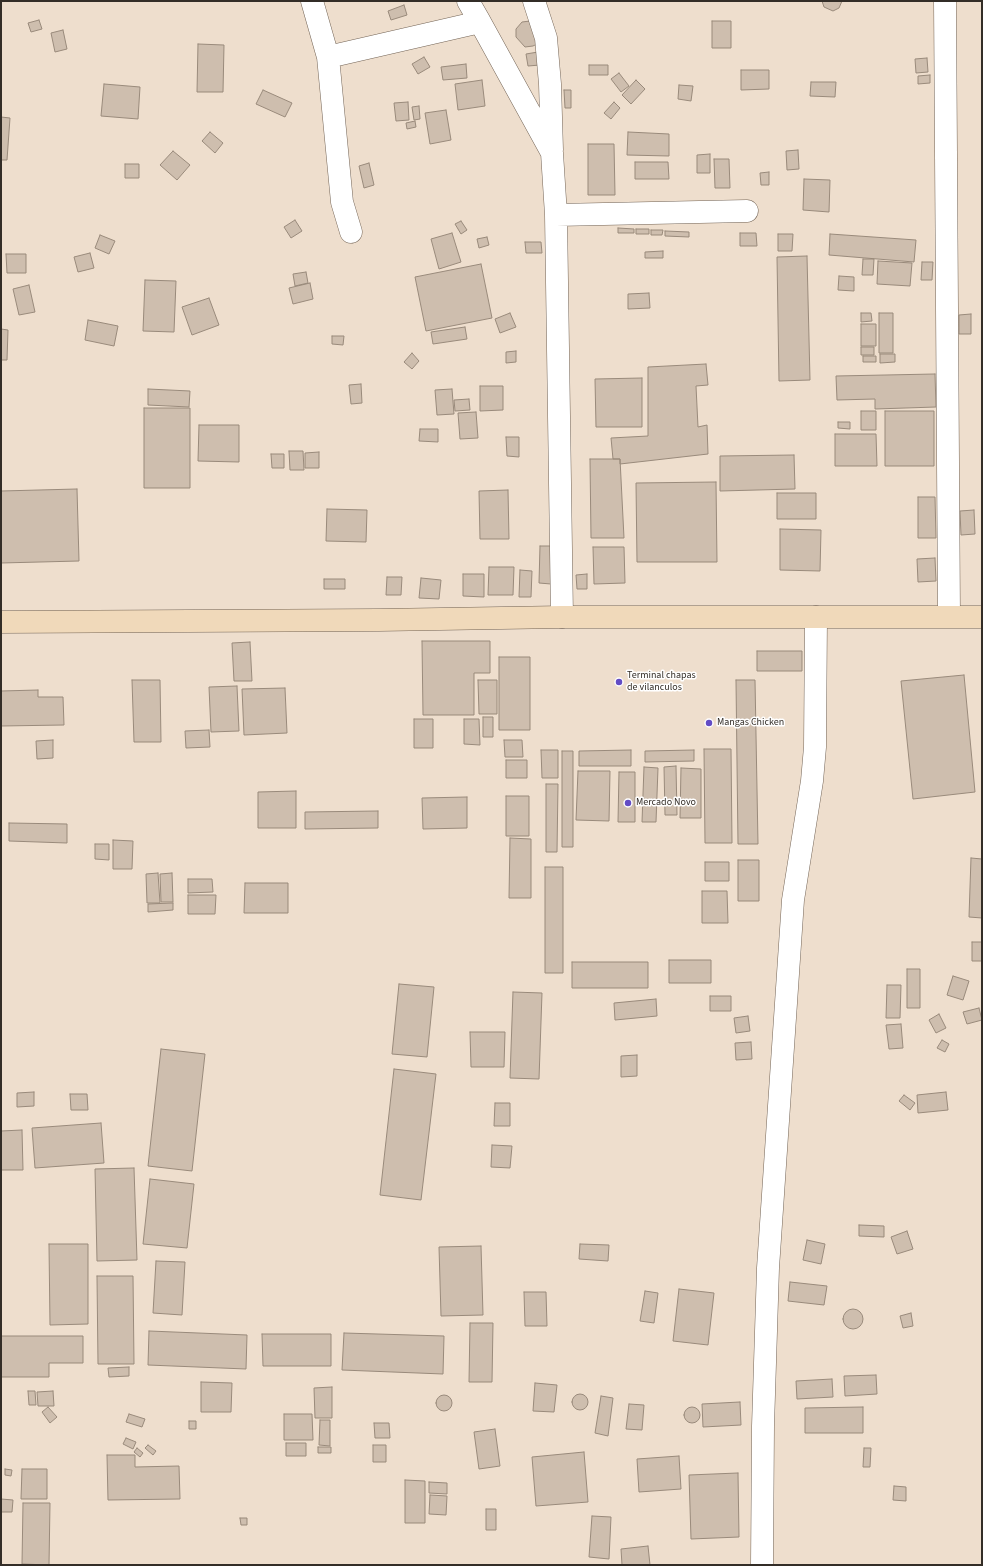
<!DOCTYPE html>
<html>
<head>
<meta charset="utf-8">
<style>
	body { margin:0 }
	#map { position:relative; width:983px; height:1566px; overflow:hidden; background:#eedecd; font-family:"Source Sans 3",sans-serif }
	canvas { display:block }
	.frame { position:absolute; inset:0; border:2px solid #332d27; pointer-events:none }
</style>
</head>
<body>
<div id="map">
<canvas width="983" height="1566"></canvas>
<div class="frame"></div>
</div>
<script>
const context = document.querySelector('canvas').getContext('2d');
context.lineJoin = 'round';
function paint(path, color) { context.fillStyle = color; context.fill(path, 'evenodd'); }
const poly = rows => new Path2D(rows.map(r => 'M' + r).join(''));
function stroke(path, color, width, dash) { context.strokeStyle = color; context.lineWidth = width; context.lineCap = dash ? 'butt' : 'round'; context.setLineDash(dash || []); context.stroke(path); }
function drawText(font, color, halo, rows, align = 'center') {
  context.font = font + ' "Source Sans 3",sans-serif'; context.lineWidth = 3; context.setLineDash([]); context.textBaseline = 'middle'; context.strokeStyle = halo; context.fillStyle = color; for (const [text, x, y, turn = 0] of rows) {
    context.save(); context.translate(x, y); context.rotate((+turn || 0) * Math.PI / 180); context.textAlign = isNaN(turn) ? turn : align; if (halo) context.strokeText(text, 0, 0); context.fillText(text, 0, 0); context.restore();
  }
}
const building = poly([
	[822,1,842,1,839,8,833,11,824,7,822,1],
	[404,5,407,15,391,20,388,11,404,5],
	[39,20,42,29,31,32,28,23,39,20],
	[530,21,537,44,533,46,525,47,516,37,516,29,522,22,530,21],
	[712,21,731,21,731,48,712,48,712,21],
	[63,30,67,49,55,52,51,33,63,30],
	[198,44,224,45,223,92,197,92,198,44],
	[538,52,540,65,528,66,526,54,538,52],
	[424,57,430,67,418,74,412,64,424,57],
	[927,58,928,72,916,73,915,59,927,58],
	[466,64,467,78,443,80,441,67,466,64],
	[589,65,608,65,608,75,589,75,589,65],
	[741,70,769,70,769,89,741,90,741,70],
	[619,73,629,86,621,92,611,79,619,73],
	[930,75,930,83,918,84,918,76,930,75],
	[482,80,485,106,458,110,455,84,482,80],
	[636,80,645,89,631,104,622,95,636,80],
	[811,82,836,82,835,97,810,96,811,82],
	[104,84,140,87,138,119,101,116,104,84],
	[679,85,693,86,691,101,678,99,679,85],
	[263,90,292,103,285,117,256,104,263,90],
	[564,90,571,90,571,108,565,108,564,90],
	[408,102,409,120,396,121,394,103,408,102],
	[614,102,620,108,611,119,604,113,614,102],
	[419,106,420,119,414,120,412,107,419,106],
	[446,110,451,140,430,144,425,113,446,110],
	[1,117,10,118,7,160,1,160,1,117],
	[415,121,416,127,407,129,406,123,415,121],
	[210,132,223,143,215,153,202,141,210,132],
	[628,132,669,134,669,156,627,155,628,132],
	[588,144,614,144,615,195,588,195,588,144],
	[798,150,799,169,787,170,786,151,798,150],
	[173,151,190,165,177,180,160,165,173,151],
	[710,154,710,173,697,173,697,155,710,154],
	[714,159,729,159,730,188,715,188,714,159],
	[635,162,668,162,669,179,635,179,635,162],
	[369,163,374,185,364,188,359,166,369,163],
	[125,164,139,164,139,178,125,178,125,164],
	[769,172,769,185,761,185,760,173,769,172],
	[804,179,830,180,829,212,803,210,804,179],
	[295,220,302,231,291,238,284,227,295,220],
	[461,221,467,230,461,234,455,224,461,221],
	[618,228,634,229,634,233,618,233,618,228],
	[636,229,649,229,649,234,636,234,636,229],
	[651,230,663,230,662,235,651,235,651,230],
	[665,231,689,232,689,237,665,236,665,231],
	[452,233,461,262,439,269,431,239,452,233],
	[740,233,756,233,757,246,740,246,740,233],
	[778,234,793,234,792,251,778,251,778,234],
	[830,234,916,240,914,262,829,255,830,234],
	[100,235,115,241,109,254,95,248,100,235],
	[487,237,489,245,479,248,477,239,487,237],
	[525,242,541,242,542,253,526,253,525,242],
	[663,251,663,258,645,258,645,252,663,251],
	[90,253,94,268,78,272,74,257,90,253],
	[6,254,26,254,26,273,7,273,6,254],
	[807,256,810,380,779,381,777,257,807,256],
	[863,259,874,259,873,275,862,275,863,259],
	[878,261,912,263,910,286,877,284,878,261],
	[922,262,933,262,932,280,921,280,922,262],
	[481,264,492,318,426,331,415,277,481,264],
	[306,272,308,283,295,286,293,274,306,272],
	[839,276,854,277,854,291,838,290,839,276],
	[145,280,176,281,174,332,143,331,145,280],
	[310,283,313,299,293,304,289,288,310,283],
	[29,285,35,312,19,315,13,289,29,285],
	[649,293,650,308,628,309,628,294,649,293],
	[209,298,219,325,192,335,182,307,209,298],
	[510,313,516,327,500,333,495,319,510,313],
	[861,313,871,313,872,321,861,322,861,313],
	[879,313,893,313,893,353,879,353,879,313],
	[971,314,971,334,959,334,959,315,971,314],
	[88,320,118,326,114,346,85,340,88,320],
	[861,324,876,324,876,346,861,346,861,324],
	[465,327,467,339,433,344,431,332,465,327],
	[1,329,8,330,7,360,1,360,1,329],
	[332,336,344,336,343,345,332,344,332,336],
	[861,347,874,347,874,355,861,355,861,347],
	[516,351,516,362,506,363,506,352,516,351],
	[412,353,419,361,412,369,404,362,412,353],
	[880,354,895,354,895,362,880,363,880,354],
	[863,356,876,356,876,362,863,362,863,356],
	[706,364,708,385,696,386,698,427,707,425,708,454,620,464,620,459,613,459,611,438,648,436,648,367,706,364],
	[935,374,936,407,875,409,875,399,837,400,836,376,935,374],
	[642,378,642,427,596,427,595,379,642,378],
	[361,384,362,403,351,404,349,385,361,384],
	[480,386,503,386,503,410,480,411,480,386],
	[148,389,190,391,189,407,148,405,148,389],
	[452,389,454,414,437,415,435,390,452,389],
	[469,399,470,410,455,411,454,400,469,399],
	[144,408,190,408,190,488,144,488,144,408],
	[861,411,876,411,876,430,861,430,861,411],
	[885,411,934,411,934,466,885,466,885,411],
	[476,412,478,438,460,439,458,413,476,412],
	[838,422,850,422,850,429,838,428,838,422],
	[199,425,239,425,239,462,198,461,199,425],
	[420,429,438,429,438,442,419,441,420,429],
	[835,434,876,434,877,466,835,466,835,434],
	[506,437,519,437,519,457,507,456,506,437],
	[289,451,303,451,304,470,290,470,289,451],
	[319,452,319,468,305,468,305,453,319,452],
	[271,454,284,454,284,468,272,468,271,454],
	[794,455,795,489,720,491,720,456,794,455],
	[590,459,620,459,624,538,591,538,590,459],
	[716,482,717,562,637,562,636,483,716,482],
	[77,489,79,561,1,563,1,491,77,489],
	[508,490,509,539,480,539,479,491,508,490],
	[777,493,816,493,816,519,777,519,777,493],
	[918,497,935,497,936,538,918,538,918,497],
	[327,509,367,510,366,542,326,541,327,509],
	[974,510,975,534,961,535,960,511,974,510],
	[780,529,821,530,820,571,780,570,780,529],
	[540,546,552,546,551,584,539,583,540,546],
	[593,547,624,547,625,583,594,584,593,547],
	[935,558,936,581,918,582,917,559,935,558],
	[489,567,514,567,513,595,488,595,489,567],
	[520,570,532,571,531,597,519,597,520,570],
	[463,574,484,574,484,597,463,596,463,574],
	[587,574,587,589,577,589,576,575,587,574],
	[387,577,402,577,401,595,386,595,387,577],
	[421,578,441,580,439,599,419,598,421,578],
	[324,579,345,579,345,589,324,589,324,579],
	[422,641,490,641,490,673,474,673,474,715,423,715,422,641],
	[250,642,252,681,234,681,232,643,250,642],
	[757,651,802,651,802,671,757,671,757,651],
	[499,657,530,657,530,730,499,730,499,657],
	[964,675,975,792,913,799,901,681,964,675],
	[132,680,160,680,161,742,134,742,132,680],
	[478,680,497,680,497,714,479,714,478,680],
	[736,680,755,680,758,844,738,844,736,680],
	[237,686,239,731,211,732,209,687,237,686],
	[285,688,287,733,244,735,242,689,285,688],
	[38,690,38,697,63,697,64,725,1,726,1,691,38,690],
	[483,717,493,717,493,737,483,737,483,717],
	[414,719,433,719,433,748,414,748,414,719],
	[464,719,479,719,480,745,464,744,464,719],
	[209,730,210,747,186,748,185,731,209,730],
	[53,740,53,758,37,759,36,741,53,740],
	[504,740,522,740,523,757,505,757,504,740],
	[704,749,731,749,732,843,705,843,704,749],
	[541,750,558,750,558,778,542,778,541,750],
	[631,750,631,766,579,766,579,751,631,750],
	[694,750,694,761,645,762,645,751,694,750],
	[562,751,573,751,573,847,562,847,562,751],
	[506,760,527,760,527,778,506,778,506,760],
	[676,766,677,815,665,815,664,767,676,766],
	[644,767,658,768,656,822,642,822,644,767],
	[681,768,701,769,701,818,680,818,681,768],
	[578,771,610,771,609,821,576,820,578,771],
	[619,772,635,772,635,822,618,822,619,772],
	[546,784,558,784,557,852,546,852,546,784],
	[296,791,296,828,258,828,258,792,296,791],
	[506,796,529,796,529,836,506,836,506,796],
	[467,797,467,828,423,829,422,798,467,797],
	[378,811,378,828,305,829,305,812,378,811],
	[9,823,67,824,67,843,9,841,9,823],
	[510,838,531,839,531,898,509,898,510,838],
	[113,840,133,841,132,869,113,869,113,840],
	[95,844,109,844,109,860,95,859,95,844],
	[971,858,982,859,982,918,969,917,971,858],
	[738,860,759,860,759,901,738,901,738,860],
	[705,862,729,862,729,881,705,881,705,862],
	[545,867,563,867,563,973,545,973,545,867],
	[158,873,160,903,147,903,146,874,158,873],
	[172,873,173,902,161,902,160,874,172,873],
	[188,879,212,879,213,892,188,893,188,879],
	[245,883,288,883,288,913,244,913,245,883],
	[702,891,727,891,728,923,702,923,702,891],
	[188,895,216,895,215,914,188,914,188,895],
	[173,903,173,910,148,912,148,904,173,903],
	[972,942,982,942,982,961,972,961,972,942],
	[669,960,711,960,711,983,669,983,669,960],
	[572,962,648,962,648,988,572,988,572,962],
	[907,969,920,969,920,1008,907,1008,907,969],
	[953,976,969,981,963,1000,947,995,953,976],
	[399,984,434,987,427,1057,392,1054,399,984],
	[887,985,901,985,900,1018,886,1018,887,985],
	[513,992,542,993,539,1079,510,1078,513,992],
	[710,996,731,996,731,1011,710,1011,710,996],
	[656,999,657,1016,615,1020,614,1003,656,999],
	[979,1008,982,1020,967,1024,963,1012,979,1008],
	[939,1014,946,1028,936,1033,929,1020,939,1014],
	[748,1016,750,1031,736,1033,734,1018,748,1016],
	[901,1024,903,1048,889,1049,886,1025,901,1024],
	[470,1032,505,1032,504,1067,471,1067,470,1032],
	[942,1040,949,1044,945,1052,937,1048,942,1040],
	[751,1042,752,1059,736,1060,735,1043,751,1042],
	[161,1049,205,1054,192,1171,148,1166,161,1049],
	[637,1055,637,1076,621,1077,621,1056,637,1055],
	[394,1069,436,1074,421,1200,380,1195,394,1069],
	[34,1092,34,1106,17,1107,17,1093,34,1092],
	[946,1092,948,1110,918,1113,917,1095,946,1092],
	[70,1094,87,1094,88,1110,71,1110,70,1094],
	[904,1095,915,1103,910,1110,899,1101,904,1095],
	[495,1103,510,1103,510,1126,494,1126,495,1103],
	[101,1123,104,1163,35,1168,32,1128,101,1123],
	[22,1130,23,1170,1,1170,1,1131,22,1130],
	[492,1145,512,1146,510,1168,491,1167,492,1145],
	[134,1168,137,1260,97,1261,95,1169,134,1168],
	[150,1179,194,1184,187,1248,143,1244,150,1179],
	[859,1225,884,1226,884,1237,859,1236,859,1225],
	[907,1231,913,1249,897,1254,891,1237,907,1231],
	[807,1240,825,1244,821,1264,803,1260,807,1240],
	[49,1244,88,1244,88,1324,50,1325,49,1244],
	[580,1244,609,1245,608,1261,579,1259,580,1244],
	[481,1246,483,1315,441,1316,439,1247,481,1246],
	[156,1261,185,1262,182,1315,153,1313,156,1261],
	[97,1276,133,1276,134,1364,98,1364,97,1276],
	[790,1282,827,1286,824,1305,788,1301,790,1282],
	[679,1289,714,1293,708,1345,673,1341,679,1289],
	[645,1291,658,1293,654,1323,640,1321,645,1291],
	[524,1292,546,1292,547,1326,525,1326,524,1292],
	'843 1319a10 10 0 1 1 20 0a10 10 0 1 1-20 0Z',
	[911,1313,913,1326,903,1328,900,1316,911,1313],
	[470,1323,493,1323,492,1382,469,1382,470,1323],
	[149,1331,247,1335,246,1369,148,1365,149,1331],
	[344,1333,444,1336,443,1374,342,1370,344,1333],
	[262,1334,331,1334,331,1366,263,1366,262,1334],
	[1,1336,83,1336,83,1363,49,1363,49,1377,1,1377,1,1336],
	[129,1367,129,1376,109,1377,108,1368,129,1367],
	[876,1375,877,1394,845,1396,844,1376,876,1375],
	[832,1379,833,1397,797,1399,796,1381,832,1379],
	[201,1382,232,1383,231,1412,201,1412,201,1382],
	[535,1383,557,1385,554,1412,533,1411,535,1383],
	[332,1387,332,1418,315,1418,314,1388,332,1387],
	[28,1391,35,1391,36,1405,29,1405,28,1391],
	[53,1391,54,1406,38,1406,37,1392,53,1391],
	'572 1402a8 8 0 1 1 16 0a8 8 0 1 1-16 0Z',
	'436 1403a8 8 0 1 1 16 0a8 8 0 1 1-16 0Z',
	[601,1396,613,1398,608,1436,595,1433,601,1396],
	[740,1402,741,1425,703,1427,702,1404,740,1402],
	[629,1404,644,1405,642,1430,626,1429,629,1404],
	'684 1415a8 8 0 1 1 16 0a8 8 0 1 1-16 0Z',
	[48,1407,57,1417,50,1423,42,1412,48,1407],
	[863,1407,863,1433,805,1433,805,1408,863,1407],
	[129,1414,145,1419,142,1427,126,1422,129,1414],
	[284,1414,312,1414,313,1440,284,1440,284,1414],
	[320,1420,330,1420,330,1446,319,1445,320,1420],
	[189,1421,196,1421,196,1429,189,1429,189,1421],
	[374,1423,389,1423,390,1438,375,1438,374,1423],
	[495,1429,500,1466,479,1469,474,1432,495,1429],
	[126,1438,136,1442,133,1449,123,1444,126,1438],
	[286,1443,306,1443,306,1456,286,1456,286,1443],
	[148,1445,156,1451,153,1455,145,1448,148,1445],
	[373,1445,386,1445,386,1462,373,1462,373,1445],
	[318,1447,331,1447,331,1453,318,1453,318,1447],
	[137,1448,143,1453,140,1457,134,1452,137,1448],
	[864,1448,871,1448,870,1467,863,1467,864,1448],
	[584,1452,588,1502,536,1506,532,1457,584,1452],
	[107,1455,135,1455,135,1467,179,1466,180,1499,108,1500,107,1455],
	[679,1456,681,1489,639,1492,637,1459,679,1456],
	[5,1469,12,1470,11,1476,5,1475,5,1469],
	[22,1469,47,1469,47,1499,21,1499,22,1469],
	[738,1473,739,1537,691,1539,689,1475,738,1473],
	[405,1480,425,1481,425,1523,405,1523,405,1480],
	[429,1482,447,1483,447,1494,429,1493,429,1482],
	[894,1486,906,1487,906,1501,893,1500,894,1486],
	[430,1495,447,1496,446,1515,429,1514,430,1495],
	[1,1499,13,1500,12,1512,1,1512,1,1499],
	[23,1503,50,1503,49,1565,22,1564,23,1503],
	[486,1509,496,1509,496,1530,486,1530,486,1509],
	[592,1516,611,1517,609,1559,589,1557,592,1516],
	[240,1518,247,1518,247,1525,241,1525,240,1518],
	[648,1546,650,1565,622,1565,621,1549,648,1546]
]);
const street = poly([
	[312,1,328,57,480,22,552,153,556,215,562,617],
	[468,1,480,22],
	[534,1,546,38,550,84,552,150],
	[945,1,949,616],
	[328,57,342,202,351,232],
	[556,215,747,211],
	[762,1565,763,1426,768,1268,793,900,812,781,815,747,816,617]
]);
const secondary = poly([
	[1,622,379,620,562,617,982,617]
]);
const markers = [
	[619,682,4,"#624cc5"],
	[709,723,4,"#624cc5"],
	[628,803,4,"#624cc5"]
];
const poiNames = [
	["Terminal chapas",627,676],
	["de vilanculos",627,688],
	["Mangas Chicken",717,723],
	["Mercado Novo",636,803]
];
paint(building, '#cebeae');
stroke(building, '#998a7b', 1);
stroke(street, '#736456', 23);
stroke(secondary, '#736456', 23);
stroke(street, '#fff', 22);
stroke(secondary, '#f0d9ba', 22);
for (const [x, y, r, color] of markers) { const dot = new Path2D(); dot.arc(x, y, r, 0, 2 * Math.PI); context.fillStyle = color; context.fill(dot); stroke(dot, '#fff', 1.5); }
drawText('10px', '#332d27', '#fff', poiNames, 'left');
</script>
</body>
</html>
